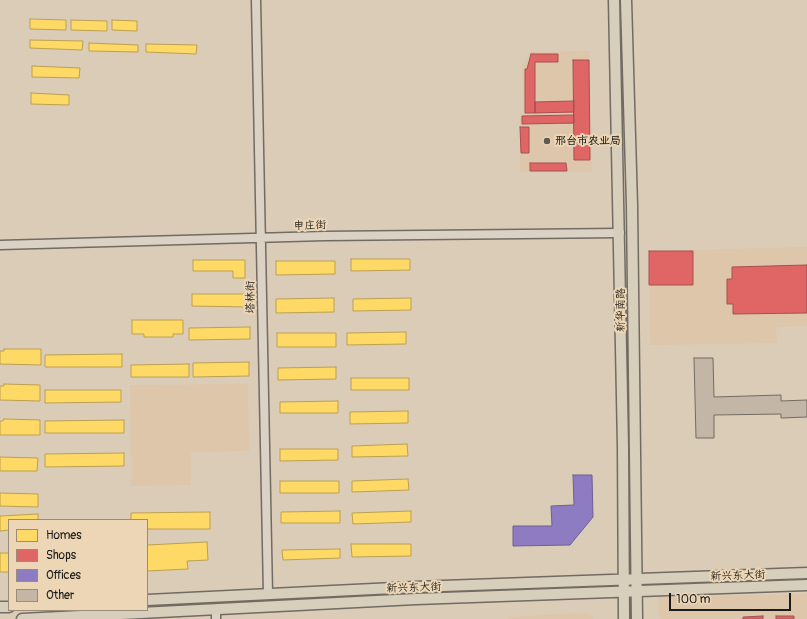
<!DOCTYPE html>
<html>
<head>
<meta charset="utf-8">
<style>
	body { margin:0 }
	#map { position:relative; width:807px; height:619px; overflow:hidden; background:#dbccb8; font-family:Pangolin,sans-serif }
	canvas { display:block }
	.legend { position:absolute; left:8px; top:519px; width:140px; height:92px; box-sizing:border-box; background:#edd6b5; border:1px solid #998c78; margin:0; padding:5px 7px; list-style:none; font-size:12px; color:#1c1c1c }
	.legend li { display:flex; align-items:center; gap:8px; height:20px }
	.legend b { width:20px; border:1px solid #998c78 }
	.scale { position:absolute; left:669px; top:593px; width:122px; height:18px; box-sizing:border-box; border:2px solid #1c1c1c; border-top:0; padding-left:5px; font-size:12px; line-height:14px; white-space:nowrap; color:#1c1c1c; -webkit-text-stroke:3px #edd6b5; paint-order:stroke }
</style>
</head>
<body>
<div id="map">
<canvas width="807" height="619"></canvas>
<ul class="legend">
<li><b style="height:11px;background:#ffd966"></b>Homes</li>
<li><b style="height:11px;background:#e06666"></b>Shops</li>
<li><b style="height:11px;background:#8e7cc3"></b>Offices</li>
<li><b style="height:11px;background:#c3b6a6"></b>Other</li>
</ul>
<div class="scale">100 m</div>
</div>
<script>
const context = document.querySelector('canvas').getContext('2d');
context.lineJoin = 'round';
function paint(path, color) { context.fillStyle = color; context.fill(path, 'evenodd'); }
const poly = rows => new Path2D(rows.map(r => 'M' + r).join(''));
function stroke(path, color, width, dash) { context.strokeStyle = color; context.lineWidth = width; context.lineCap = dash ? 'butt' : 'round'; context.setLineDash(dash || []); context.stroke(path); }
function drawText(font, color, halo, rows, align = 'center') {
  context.font = font + ' Pangolin,"LXGW WenKai TC",sans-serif'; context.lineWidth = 4; context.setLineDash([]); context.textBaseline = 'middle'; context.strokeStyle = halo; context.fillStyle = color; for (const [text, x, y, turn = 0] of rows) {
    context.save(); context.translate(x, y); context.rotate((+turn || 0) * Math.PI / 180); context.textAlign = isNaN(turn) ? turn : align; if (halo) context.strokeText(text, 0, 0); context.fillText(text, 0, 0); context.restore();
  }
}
const built = poly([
	[590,51,592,172,520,172,520,114,523,113,522,67,530,52],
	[807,247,807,326,776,327,777,343,650,345,649,251],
	[248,384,249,451,191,452,191,485,131,486,130,385],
	[807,594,807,619,659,619,658,597],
	[586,613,594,619,508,619,508,617]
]);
const homes = poly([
	[30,19,66,20,66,30,30,29,30,19],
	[71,20,107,21,107,31,71,30,71,20],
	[112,20,137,21,137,31,112,30,112,20],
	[30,40,83,41,82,50,30,48,30,40],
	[89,43,138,45,138,52,89,51,89,43],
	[146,44,197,45,196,54,146,52,146,44],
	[32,66,80,68,79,78,32,77,32,66],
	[31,93,69,95,69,105,31,104,31,93],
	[351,259,410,259,410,270,351,271,351,259],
	[193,260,245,260,245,278,233,278,233,271,193,271,193,260],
	[276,261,335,261,335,274,276,275,276,261],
	[192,294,249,294,249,307,192,306,192,294],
	[334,298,334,312,276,313,276,299,334,298],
	[411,298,411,310,353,311,353,299,411,298],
	[132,320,183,320,183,334,173,334,173,337,144,337,144,334,132,334,132,320],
	[250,327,250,339,189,340,189,328,250,327],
	[406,332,406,344,347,345,347,333,406,332],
	[277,333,336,333,336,347,277,347,277,333],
	[4,349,41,349,41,365,0,364,0,351,4,351,4,349],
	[122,354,122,367,45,367,45,355,122,354],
	[249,362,249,376,193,377,193,363,249,362],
	[189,364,189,377,131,377,131,365,189,364],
	[336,367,336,379,278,380,278,368,336,367],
	[351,378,409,378,409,390,351,390,351,378],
	[4,384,40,385,40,401,0,400,0,386,4,386,4,384],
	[45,390,121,390,121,402,45,403,45,390],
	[338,401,338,413,280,413,280,402,338,401],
	[408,411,408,423,350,424,350,412,408,411],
	[4,419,40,420,40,435,0,435,0,421,3,421,4,419],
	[124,420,124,433,45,433,45,421,124,420],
	[407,444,408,456,352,457,352,446,407,444],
	[280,449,338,449,338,460,280,461,280,449],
	[124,453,124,466,45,467,45,454,124,453],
	[0,457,38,458,37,471,0,471,0,457],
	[408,479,409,490,352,492,352,481,408,479],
	[280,481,339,481,339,493,280,493,280,481],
	[0,493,38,494,38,507,0,506,0,493],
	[340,511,340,523,281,523,281,512,340,511],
	[411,511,411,522,353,524,352,513,411,511],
	[210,512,210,529,147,529,147,520,131,520,131,513,210,512],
	[38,514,38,520,9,520,9,530,0,531,0,516,38,514],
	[207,542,208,560,187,561,188,569,147,571,147,545,207,542],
	[351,544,411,544,411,556,352,557,351,544],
	[340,549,340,558,283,560,282,550,340,549],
	[0,553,9,553,9,572,0,572,0,553]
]);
const shops = poly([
	[531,54,558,54,558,62,535,62,535,113,525,113,525,69,527,69,531,54],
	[573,60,589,60,590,160,574,160,573,60],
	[574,101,574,112,535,113,535,102,574,101],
	[574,115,574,123,522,124,522,116,574,115],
	[520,127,529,127,529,153,521,153,520,127],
	[530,163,566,163,567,171,530,171,530,163],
	[649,251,693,251,693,285,649,285,649,251],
	[807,265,807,313,733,314,733,304,727,304,727,279,732,279,732,267,807,265],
	[763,616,763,619,743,619,743,617,763,616],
	[776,616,794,616,794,619,776,619,776,616]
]);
const offices = poly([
	[573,475,592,475,593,517,570,545,513,546,513,526,552,526,551,506,574,505,573,475]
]);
const building = poly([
	[694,358,713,358,714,397,781,395,781,401,807,400,807,417,781,418,781,414,714,415,714,438,696,438,694,358]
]);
const minor = poly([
	[256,0,268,594],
	[0,245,325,236,620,233],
	[216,609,216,619]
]);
const major = poly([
	[614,0,623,447,624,619],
	[626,0,632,205,637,619],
	[147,600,415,587,807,573],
	[0,607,9,607],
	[22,619,416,599,807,585]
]);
const markers = [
	[547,141,4,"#5f5a53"]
];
const poiNames = [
	["邢台市农业局",555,141]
];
const streetNames = [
	["申庄街",310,226,-2],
	["塔林街",251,297,-91],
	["新华南路",621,310,-90],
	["新兴东大街",738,576,-2],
	["新兴东大街",414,588,-2]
];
paint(built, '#ddc6aa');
paint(homes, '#ffd966');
stroke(homes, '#bba050', 1);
paint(shops, '#e06666');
stroke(shops, '#a55050', 1);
paint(offices, '#8e7cc3');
stroke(offices, '#6c5f91', 1);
paint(building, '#c3b6a6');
stroke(building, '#726b62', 1);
stroke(minor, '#726b62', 11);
stroke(major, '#726b62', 13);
stroke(minor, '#dbd2c5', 8);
stroke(major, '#d7cfbb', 10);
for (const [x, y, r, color] of markers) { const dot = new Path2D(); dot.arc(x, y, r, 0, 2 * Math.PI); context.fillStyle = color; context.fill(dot); stroke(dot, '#edd6b5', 1.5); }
drawText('bold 11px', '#1c1c1c', '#edd6b5', poiNames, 'left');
drawText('11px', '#1c1c1c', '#edd6b5', streetNames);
</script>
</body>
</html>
